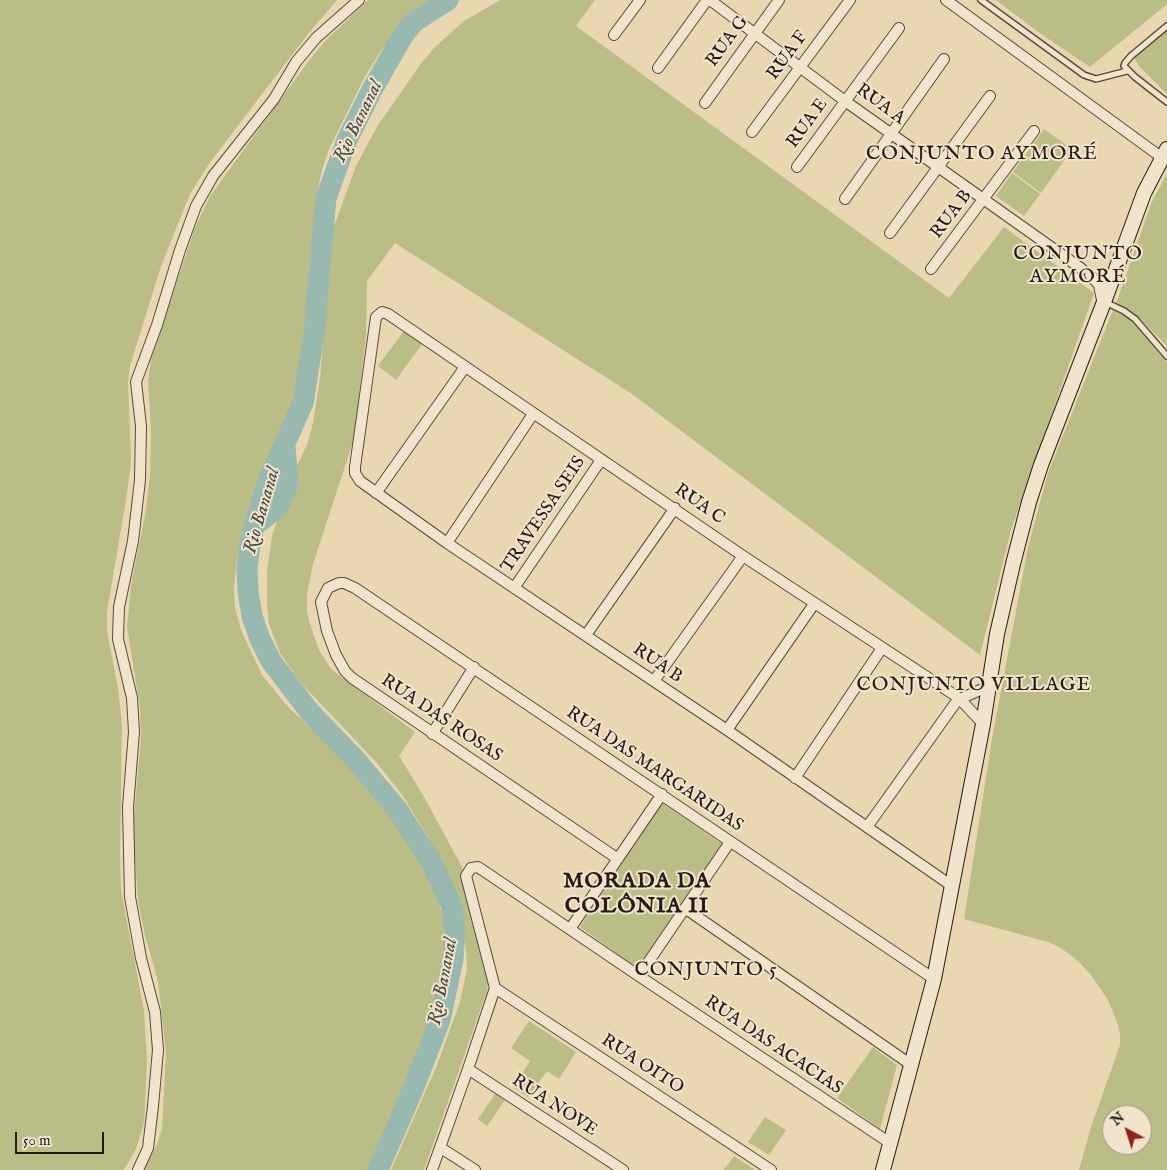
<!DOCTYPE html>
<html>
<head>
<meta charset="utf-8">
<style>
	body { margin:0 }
	#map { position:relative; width:1167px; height:1170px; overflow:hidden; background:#e8d7b0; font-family:"IM FELL English",serif }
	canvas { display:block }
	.north { position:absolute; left:1102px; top:1105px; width:50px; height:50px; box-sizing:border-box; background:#f0e5cc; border:1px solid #a09483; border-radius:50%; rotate:320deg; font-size:14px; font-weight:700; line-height:20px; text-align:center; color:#281b16 }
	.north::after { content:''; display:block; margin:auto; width:18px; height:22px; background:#8f2418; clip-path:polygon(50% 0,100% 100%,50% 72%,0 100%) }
	.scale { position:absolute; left:15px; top:1132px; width:89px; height:22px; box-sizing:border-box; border:2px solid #281b16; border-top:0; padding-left:6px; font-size:15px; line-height:18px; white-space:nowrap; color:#281b16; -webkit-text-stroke:4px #f0e5cc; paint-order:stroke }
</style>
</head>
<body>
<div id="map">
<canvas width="1167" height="1170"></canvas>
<div class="north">N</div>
<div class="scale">50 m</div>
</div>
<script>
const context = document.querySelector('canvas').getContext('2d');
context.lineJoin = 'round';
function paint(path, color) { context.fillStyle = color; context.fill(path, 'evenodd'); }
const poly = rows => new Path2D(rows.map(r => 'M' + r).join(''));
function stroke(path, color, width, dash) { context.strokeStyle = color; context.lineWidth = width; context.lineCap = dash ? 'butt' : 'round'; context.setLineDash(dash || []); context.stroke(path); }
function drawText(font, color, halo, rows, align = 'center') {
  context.font = font + ' "IM FELL English",serif'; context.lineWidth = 4; context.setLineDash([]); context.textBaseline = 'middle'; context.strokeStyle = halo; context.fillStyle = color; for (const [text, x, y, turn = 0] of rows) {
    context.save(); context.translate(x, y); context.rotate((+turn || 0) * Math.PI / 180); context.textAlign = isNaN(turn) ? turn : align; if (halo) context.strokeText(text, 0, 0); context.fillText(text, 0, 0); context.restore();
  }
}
const green = poly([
	[0,0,337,0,308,34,211,161,190,194,161,266,130,366,128,383,131,460,127,494,107,612,107,631,118,688,122,723,120,856,121,890,144,1011,147,1061,144,1123,136,1149,124,1170,0,1170],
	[368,0,431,0,412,12,399,27,381,51,364,78,329,149,322,170,318,188,307,336,301,375,294,405,266,467,244,529,236,566,234,589,235,607,241,630,262,675,289,708,347,760,404,833,431,879,439,902,444,925,444,950,441,983,432,1025,371,1170,144,1170,157,1144,162,1129,166,1052,158,981,145,935,138,902,133,827,141,737,140,708,127,627,131,586,145,515,150,476,151,431,148,381,151,360,194,230,210,196,308,62,326,40],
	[500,0,595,0,576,26,949,298,1004,227,1094,293,1011,530,980,655,632,394,395,243,367,281,366,336,354,439,313,564,307,594,307,611,309,621,319,650,331,669,415,732,399,756,423,795,462,867,488,982,487,991,424,1170,391,1170,437,1065,460,1002,467,969,466,948,462,926,447,880,439,862,428,837,403,796,377,763,301,683,280,653,269,624,267,605,267,571,272,536,295,469,307,445,313,423,320,378,327,296,327,255,330,237,356,166,378,125,423,61,436,46,464,21],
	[996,0,1167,0,1167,4,1090,67,1041,34],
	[1167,30,1167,94,1139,66,1134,58],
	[1044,129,1072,149,1041,193,1013,172],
	[1012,173,1040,194,1024,216,996,196],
	[1167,173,1167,346,1139,318,1127,309,1116,304,1151,204],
	[1113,310,1127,316,1137,324,1167,362,1167,1170,1079,1170,1091,1127,1120,1045,1120,1034,1117,1022,1108,1000,1091,975,1078,961,1061,948,1048,942,964,919,992,739,1028,547,1048,473],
	[1112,1115,1142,1115,1142,1145,1112,1145],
	[404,331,422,344,396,380,378,366],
	[662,803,722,844,707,872,640,970,580,927],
	[529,1021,576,1052,559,1079,547,1071,528,1097,513,1087,530,1061,511,1048],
	[873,1047,897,1065,880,1129,837,1098],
	[495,1094,505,1100,487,1126,478,1119],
	[765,1117,786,1130,769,1155,748,1142],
	[734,1156,754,1169,754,1170,724,1170]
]);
const river = poly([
	[254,526,277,508,286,490,288,480,285,447],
	[378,1170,414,1087,440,1020,453,959,455,932,451,904,432,863,397,809,355,759,309,711,271,661,260,639,252,616,248,592,247,568,250,545,254,526,269,479,303,403,314,334,326,198,347,140,372,90,402,37,414,22,448,0]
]);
const lane = poly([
	[981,0,1084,75,1096,79,1127,71],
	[1167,26,1131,56,1125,63,1124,66,1135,77,1167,102],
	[1105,302,1124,311,1135,319,1167,356]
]);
const street = poly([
	[710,0,845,101,1082,269],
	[946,0,1161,157],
	[614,35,640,0],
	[658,68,707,0],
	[705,103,779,0],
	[752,132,850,0],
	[797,167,899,28],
	[845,199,944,59],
	[890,233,990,96],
	[931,269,1034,131],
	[1090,275,1099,285,1103,305],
	[376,493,465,367],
	[447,543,533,414],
	[514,588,601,460],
	[586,635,675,508],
	[654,681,743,556],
	[960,699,983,724],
	[727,730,814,604],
	[432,734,474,667],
	[795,778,882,648],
	[867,827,959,698],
	[618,859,352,678,345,671,336,655,327,631,321,602,328,588,339,583,344,583,355,588,934,979],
	[952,886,727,730,447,543,360,481,355,473,355,467,376,317,382,312,388,314,743,556,959,698,960,699,989,686],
	[686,909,910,1064],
	[570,929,662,794],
	[639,976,730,842],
	[495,988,771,1170],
	[468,1069,623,1170],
	[441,1148,475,1170],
	[138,1170,148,1148,153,1106,158,1050,155,1012,141,958,130,897,128,807,134,732,132,698,118,639,119,607,133,541,140,480,141,426,136,382,157,325,180,250,196,206,213,176,274,99,296,62,316,38,359,0],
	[432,1170,468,1069,495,988,466,876,471,868,478,867,639,976,890,1143]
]);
const secondary = poly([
	[883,1170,934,979,983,724,997,634,1013,564,1029,502,1041,465,1104,302,1144,193,1167,149]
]);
const streetNames = [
	["RUA G",728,42,-54],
	["RUA F",788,56,-54],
	["RUA A",880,105,36],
	["RUA E",808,124,-54],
	["RUA B",952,215,-53],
	["RUA C",699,505,35],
	["TRAVESSA SEIS",544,515,-56],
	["RUA B",657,664,34],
	["RUA DAS ROSAS",441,719,34],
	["RUA DAS MARGARIDAS",654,770,34],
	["RUA DAS ACACIAS",773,1046,34],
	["RUA OITO",642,1065,33],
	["RUA NOVE",554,1106,33]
];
const waterNames = [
	["Rio Bananal",359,122,-64],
	["Rio Bananal",263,511,-74],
	["Rio Bananal",444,982,-79]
];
const quarterNames = [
	["CONJUNTO AYMORÉ",982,155],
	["CONJUNTO",1078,255],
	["AYMORÉ",1078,278],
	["CONJUNTO VILLAGE",974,686],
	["CONJUNTO 5",706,971]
];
const districtNames = [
	["MORADA DA",637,882],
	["COLÔNIA II",637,907]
];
paint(green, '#bbbd87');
stroke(river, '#98b8b0', 21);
stroke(lane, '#584a3c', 8);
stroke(street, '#584a3c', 12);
stroke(secondary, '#281b16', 16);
stroke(lane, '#f0e5cc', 5);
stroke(street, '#f0e5cc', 10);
stroke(secondary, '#f0e5cc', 14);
drawText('18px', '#281b16', '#f0e5cc', streetNames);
drawText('italic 19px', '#4a4a44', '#f0e5cc', waterNames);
context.letterSpacing = '1px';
drawText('20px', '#281b16', '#f0e5cc', quarterNames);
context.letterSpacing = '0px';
context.letterSpacing = '1px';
drawText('bold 22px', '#281b16', '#f0e5cc', districtNames);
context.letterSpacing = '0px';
</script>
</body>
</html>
